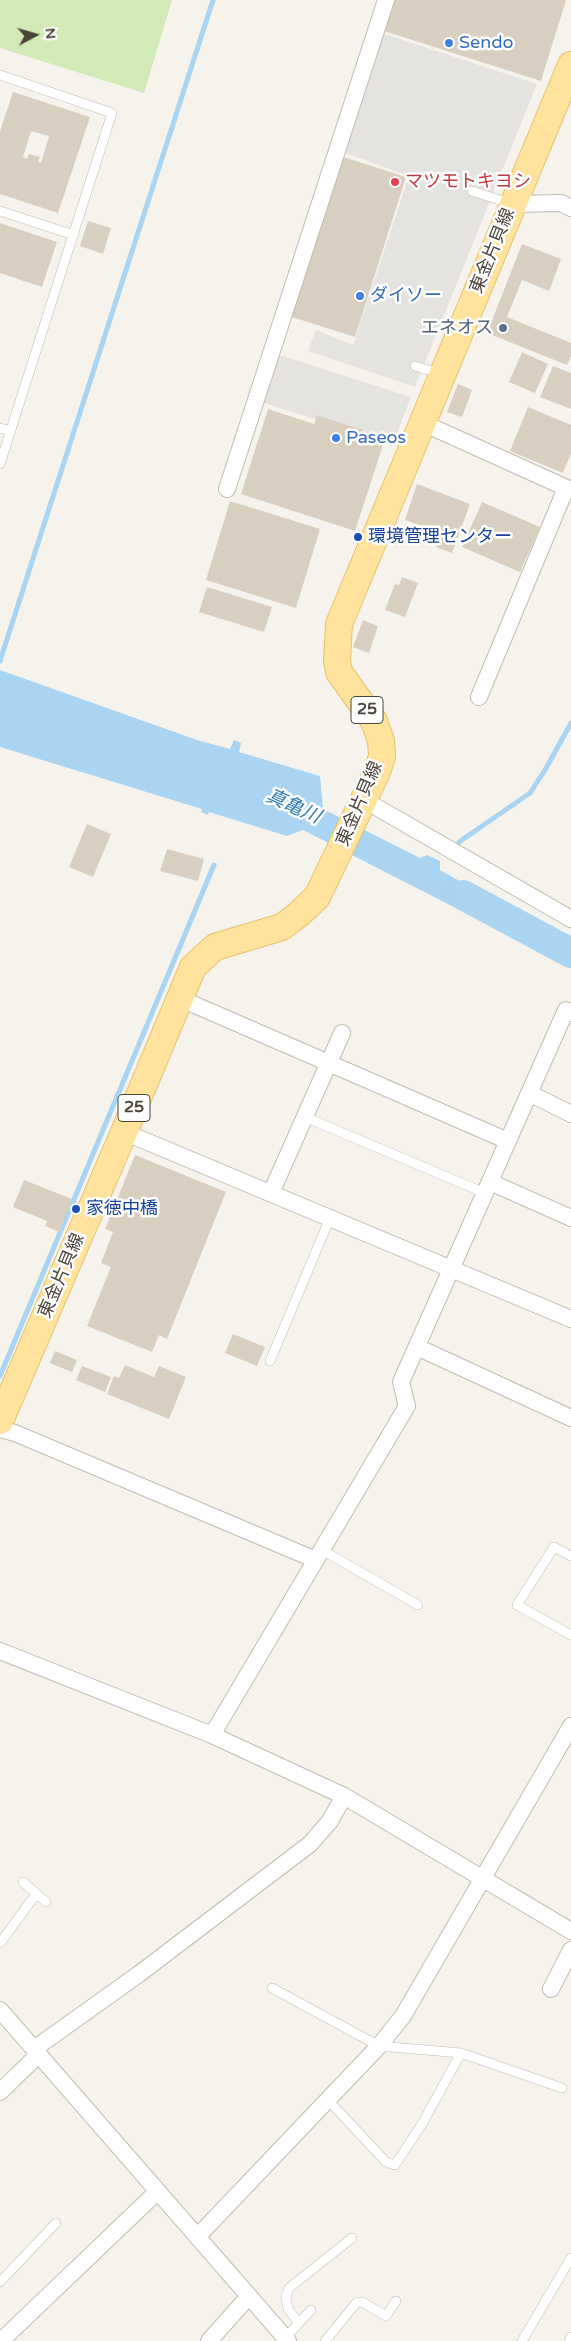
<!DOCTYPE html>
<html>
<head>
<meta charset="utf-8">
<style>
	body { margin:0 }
	#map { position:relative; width:571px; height:2341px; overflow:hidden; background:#f6f3ec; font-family:"Varela Round",sans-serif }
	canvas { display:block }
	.north { position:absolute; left:10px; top:10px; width:50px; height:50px; -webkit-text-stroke:4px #fff; paint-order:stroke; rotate:84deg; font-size:14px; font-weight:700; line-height:20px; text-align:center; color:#4b4439 }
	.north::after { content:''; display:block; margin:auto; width:18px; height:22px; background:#4b4439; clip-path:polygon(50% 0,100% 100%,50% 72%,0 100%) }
</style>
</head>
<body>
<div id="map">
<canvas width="571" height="2341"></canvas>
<div class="north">N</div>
</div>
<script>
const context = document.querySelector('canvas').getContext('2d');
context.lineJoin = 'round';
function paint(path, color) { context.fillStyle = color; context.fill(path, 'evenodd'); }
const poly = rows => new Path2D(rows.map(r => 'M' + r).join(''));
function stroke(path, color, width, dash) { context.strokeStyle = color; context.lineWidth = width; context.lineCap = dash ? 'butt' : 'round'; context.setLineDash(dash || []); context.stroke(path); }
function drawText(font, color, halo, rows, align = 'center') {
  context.font = font + ' "Varela Round","Noto Sans JP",sans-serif'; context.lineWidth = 5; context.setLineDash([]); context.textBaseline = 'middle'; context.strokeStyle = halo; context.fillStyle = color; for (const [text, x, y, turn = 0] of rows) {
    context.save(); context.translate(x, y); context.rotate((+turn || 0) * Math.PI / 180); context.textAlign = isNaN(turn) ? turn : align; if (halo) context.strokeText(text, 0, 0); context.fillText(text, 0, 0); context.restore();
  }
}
const green = poly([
	[0,0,172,0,144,93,0,48]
]);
const parking = poly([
	[382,33,537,84,415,387,308,351,316,330,353,345,409,176,345,153],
	[280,355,411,397,393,444,261,402]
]);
const water = poly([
	[0,670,197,740,230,749,234,740,241,743,239,752,320,776,323,809,420,858,427,855,440,861,440,870,504,906,491,926,303,830,287,836,209,812,208,815,201,812,202,809,0,747]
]);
const stream = poly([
	[0,661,213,0],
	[459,842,530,793,545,770,571,723],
	[0,1376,214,865]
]);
const river = poly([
	[463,895,571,953]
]);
const building = poly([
	[394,0,566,0,541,81,384,31],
	[13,92,90,117,58,213,0,194,0,131],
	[31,131,49,136,41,163,38,162,40,157,29,154,27,159,23,157],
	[340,156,406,177,355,337,289,316],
	[88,221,111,228,103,254,80,246],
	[0,223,57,242,42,287,0,273],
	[522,244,561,259,549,291,522,280,507,317,571,343,571,356,567,365,487,333],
	[522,352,548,364,535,393,509,382],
	[553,366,571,373,571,409,540,397],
	[458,384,472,390,462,417,447,412],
	[528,407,571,425,571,453,563,473,510,451],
	[268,409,314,424,317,415,363,430,360,438,383,445,355,531,241,494],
	[417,484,470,504,452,553,436,547,441,533,405,520],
	[230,501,320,529,296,608,206,580],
	[482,502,540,527,520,572,462,547],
	[402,577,418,583,405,617,385,610,395,584,399,585],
	[207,587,272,607,264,632,199,612],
	[363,620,378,626,369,653,353,647],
	[87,824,111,834,93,877,69,867],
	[167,849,204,859,198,881,160,871],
	[135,1155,226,1192,167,1339,159,1335,152,1352,87,1326,111,1267,101,1263,113,1232,105,1229],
	[24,1180,72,1199,59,1232,45,1226,47,1221,13,1207],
	[233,1334,265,1347,257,1366,225,1353],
	[55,1351,77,1360,72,1372,50,1363],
	[125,1365,154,1377,159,1366,186,1377,169,1419,107,1394,114,1376,119,1378],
	[82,1366,111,1377,105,1392,76,1380]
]);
const service = poly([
	[0,75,112,113,0,464],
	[472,191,512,204],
	[0,211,74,235],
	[415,366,441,374],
	[0,428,11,431],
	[305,1117,485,1193],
	[270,1361,330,1218],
	[322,1550,418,1605],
	[571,1556,554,1547,517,1605,571,1635],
	[23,1882,46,1902],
	[0,1943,36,1894],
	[272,1988,379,2046,461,2053,562,2088],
	[328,2100,386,2162,395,2165,422,2124,461,2053],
	[0,2282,56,2223],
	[299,2323,288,2309,286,2297,289,2288,352,2238],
	[285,2338,311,2310],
	[325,2341,357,2302,362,2302,386,2316,396,2301],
	[522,2341,571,2258],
	[569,2341,571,2337]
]);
const minor = poly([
	[513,204,561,203,571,208],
	[423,423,571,490],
	[227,489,386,0],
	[479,697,566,488],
	[364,800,571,919],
	[179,998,508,1141],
	[529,1093,571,1114],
	[124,1132,571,1319],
	[490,1182,571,1218],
	[271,1193,342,1033],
	[417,1347,571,1418],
	[0,1429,15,1433,316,1560],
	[0,1651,212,1735,344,1796,571,1931],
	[212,1735,407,1406,401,1382,566,1010,571,1013],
	[551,1989,571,1950],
	[0,2010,288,2341],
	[34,2049,139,1974,310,1844,330,1821,344,1796],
	[0,2092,39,2054],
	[198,2236,379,2046,403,2016,571,1726],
	[3,2339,158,2191],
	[209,2341,249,2296]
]);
const primary = poly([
	[0,1421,124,1132,193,967,215,947,282,927,299,914,317,897,377,772,382,756,381,741,374,721,339,672,337,660,339,624,571,65]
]);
const markers = [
	[449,43,5,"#3f7fe0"],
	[395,182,5,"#e0444e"],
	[360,296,5,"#3f7fe0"],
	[503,328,5,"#5c6f8a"],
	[336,438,5,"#3f7fe0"],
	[358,537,5,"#1a4fb4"],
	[76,1209,5,"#1a4fb4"]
];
const shields = [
	[367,710,32],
	[134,1108,32]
];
const shieldNames = [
	["25",367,710],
	["25",134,1108]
];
const shopNames = [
	["Sendo",459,43],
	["ダイソー",370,296],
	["Paseos",346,438]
];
const healthNames = [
	["マツモトキヨシ",405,182]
];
const streetNames = [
	["東金片貝線",493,251,-68],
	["東金片貝線",360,804,-67],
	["東金片貝線",62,1276,-67]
];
const serviceNames = [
	["エネオス",493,328]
];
const transitNames = [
	["環境管理センター",368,537],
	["家徳中橋",86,1209]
];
const waterNames = [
	["真亀川",293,807,24]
];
paint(green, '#d2eab5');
paint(parking, '#e5e3e0');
paint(water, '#a9d4f2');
stroke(stream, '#a9d4f2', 5);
stroke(river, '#a9d4f2', 30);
paint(building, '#d8cfc1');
stroke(service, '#c2bbae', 10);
stroke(minor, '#c2bbae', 18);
stroke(primary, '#e6c16a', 28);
stroke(service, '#fff', 9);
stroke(minor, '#fff', 16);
stroke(primary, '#ffe39c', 26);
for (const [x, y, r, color] of markers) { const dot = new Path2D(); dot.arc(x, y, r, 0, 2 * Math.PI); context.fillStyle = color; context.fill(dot); stroke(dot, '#fff', 2); }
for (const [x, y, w] of shields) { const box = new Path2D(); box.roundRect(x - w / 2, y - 13.5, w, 27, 4); context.fillStyle = '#fff'; context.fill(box); stroke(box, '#4b4439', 1); }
drawText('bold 16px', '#4b4439', null, shieldNames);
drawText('18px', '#366cbe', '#fff', shopNames, 'left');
drawText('18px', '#be3a42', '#fff', healthNames, 'left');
drawText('18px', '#4b4439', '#fff', streetNames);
drawText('18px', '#4e5e75', '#fff', serviceNames, 'right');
drawText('18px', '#164399', '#fff', transitNames, 'left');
drawText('italic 19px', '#2e7ab2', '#fff', waterNames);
</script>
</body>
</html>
